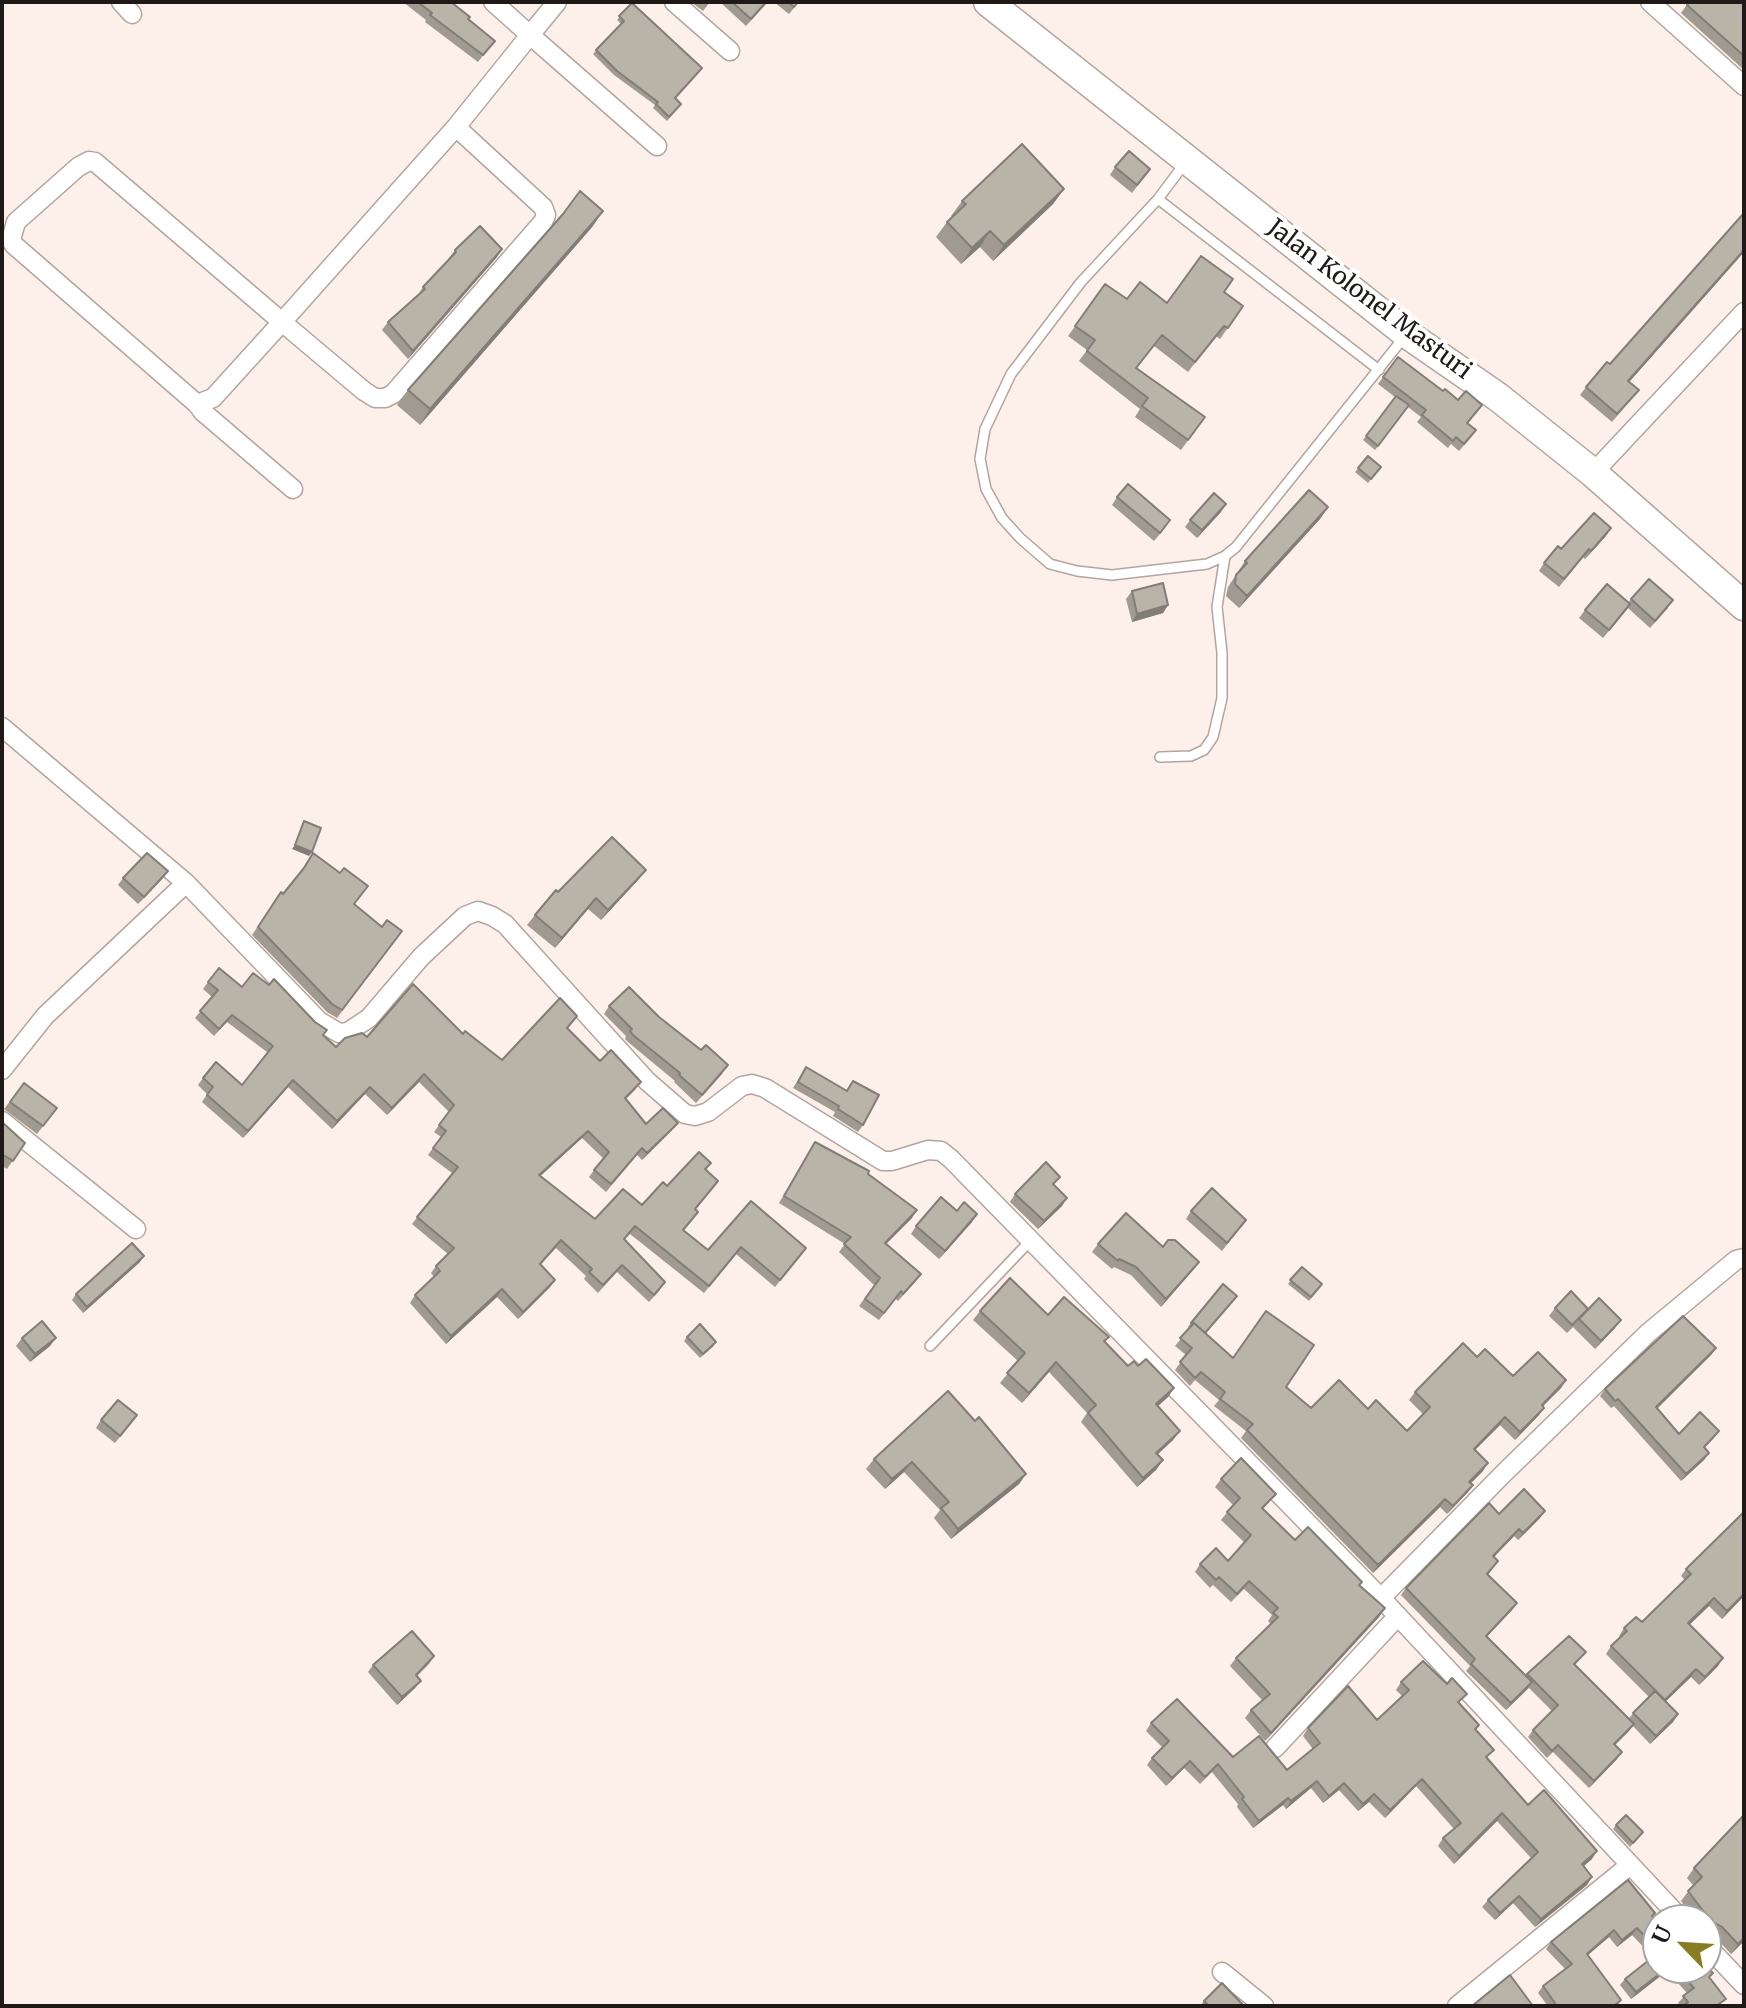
<!DOCTYPE html>
<html>
<head>
<meta charset="utf-8">
<style>
	body { margin:0 }
	#map { position:relative; width:1746px; height:2008px; overflow:hidden; background:#fdefe9; font-family:Merriweather,serif }
	canvas { display:block }
	.frame { position:absolute; inset:0; border:4px solid #1f1a18; pointer-events:none }
	.north { position:absolute; left:1642px; top:1904px; width:80px; height:80px; box-sizing:border-box; background:#fff; border:2px solid #a5a3a3; border-radius:50%; rotate:295deg; font-size:22px; font-weight:700; line-height:32px; text-align:center; color:#1f1a18 }
	.north::after { content:''; display:block; margin:auto; width:28px; height:36px; background:#887d23; clip-path:polygon(50% 0,100% 100%,50% 72%,0 100%) }
</style>
</head>
<body>
<div id="map">
<canvas width="1746" height="2008"></canvas>
<div class="frame"></div>
<div class="north">U</div>
</div>
<script>
const context = document.querySelector('canvas').getContext('2d');
context.lineJoin = 'round';
const poly = rows => new Path2D(rows.map(r => 'M' + r).join(''));
function stroke(path, color, width, dash) { context.strokeStyle = color; context.lineWidth = width; context.lineCap = dash ? 'butt' : 'round'; context.setLineDash(dash || []); context.stroke(path); }
function paint(path, color) { context.fillStyle = color; context.fill(path, 'evenodd'); }
function drawText(font, color, halo, rows, align = 'center') {
  context.font = font + ' Merriweather,serif'; context.lineWidth = 8; context.setLineDash([]); context.textBaseline = 'middle'; context.strokeStyle = halo; context.fillStyle = color; for (const [text, x, y, turn = 0] of rows) {
    context.save(); context.translate(x, y); context.rotate((+turn || 0) * Math.PI / 180); context.textAlign = isNaN(turn) ? turn : align; if (halo) context.strokeText(text, 0, 0); context.fillText(text, 0, 0); context.restore();
  }
}
const lane = poly([
	[1185,163,1158,199,1081,282,1011,374,985,429,980,459,986,489,1002,518,1020,538,1050,564,1077,571,1112,575,1207,564,1225,556,1236,547,1405,336],
	[1158,199,1379,370],
	[1160,757,1191,756,1204,750,1213,737,1222,698,1222,653,1217,607,1225,556],
	[930,1346,1031,1240]
]);
const street = poly([
	[121,2,132,14],
	[493,2,530,35,557,2],
	[674,2,730,51],
	[1650,2,1744,86],
	[456,127,282,322,95,162,89,161,78,167,16,222,11,240,14,245,197,404,213,398,282,322,364,391,375,398,385,398,393,394,543,222,546,215,543,207,456,127,530,35,657,146],
	[197,404,203,412,293,489],
	[1593,473,1744,312],
	[2,727,186,883],
	[2,1070,45,1016,186,883,319,1021,339,1033,348,1032,369,1018,421,957,465,916,478,911,492,916,505,924,647,1081,685,1114,695,1116,708,1112,742,1086,752,1084,765,1088,883,1161,892,1161,928,1150,941,1151,951,1159,1381,1598,1682,1920],
	[2,1121,136,1229],
	[1381,1598,1505,1472,1648,1333,1736,1260,1744,1258],
	[1275,1748,1398,1616],
	[1706,1945,1744,1985],
	[1222,1972,1264,2006],
	[1457,2006,1630,1865]
]);
const primary = poly([
	[988,2,1407,334,1498,397,1593,473,1744,606]
]);
const wall = poly([
	[403,2,451,2,468,19,489,48,478,62,425,22,426,20],
	[691,2,710,2,703,11],
	[720,2,768,2,746,26],
	[774,2,799,2,789,14],
	[1689,2,1744,2,1744,70,1681,13],
	[632,3,676,99,681,104,667,121,653,108,655,105,614,75,593,54,621,24,617,20],
	[1115,167,1145,176,1132,193,1110,175],
	[1064,189,1053,204,993,261,980,247,961,264,936,237,947,222,952,217,951,216,962,201],
	[1744,213,1744,252,1629,382,1639,390,1612,422,1580,395,1586,387,1610,364],
	[593,226,420,425,397,405,408,390],
	[455,250,497,257,408,359,382,330,388,322,418,295,423,287,450,258,449,258],
	[1105,284,1127,299,1167,303,1224,292,1243,306,1220,339,1216,336,1188,372,1154,346,1137,368,1205,417,1181,450,1135,417,1140,409,1079,361,1087,350,1068,336],
	[1398,357,1443,391,1458,400,1482,405,1468,423,1471,437,1459,451,1451,444,1448,448,1417,422,1421,417,1408,407,1375,450,1363,440,1395,397,1378,384],
	[1368,456,1381,467,1368,483,1355,472],
	[1117,497,1165,528,1154,541,1112,505],
	[1328,507,1320,519,1239,608,1226,596,1228,587,1245,561],
	[1221,512,1197,538,1185,527,1190,520],
	[1606,536,1585,559,1583,557,1559,587,1539,571,1544,563],
	[1132,591,1168,605,1163,613,1132,622,1126,599],
	[1631,599,1668,608,1650,628,1628,608,1603,638,1579,618,1585,610,1628,603],
	[313,853,354,904,382,927,402,931,337,1018,327,1012,252,935,281,892,283,894,301,872],
	[646,870,638,880,601,920,588,909,555,948,527,925,535,915,558,892],
	[123,878,162,879,138,904,118,885],
	[208,982,242,987,323,1035,336,1047,367,1037,463,1034,502,1060,572,1023,567,1029,600,1061,636,1089,626,1099,646,1124,672,1130,642,1160,637,1155,606,1192,589,1177,603,1158,582,1138,540,1176,595,1219,642,1205,667,1186,711,1163,706,1170,718,1181,695,1210,693,1219,684,1230,708,1250,751,1201,801,1255,775,1287,736,1254,704,1293,630,1234,624,1240,660,1290,649,1302,617,1272,598,1293,584,1279,586,1276,556,1248,540,1265,555,1280,550,1287,518,1319,497,1297,446,1344,410,1303,415,1295,434,1277,431,1273,436,1266,448,1254,412,1224,452,1173,428,1155,441,1137,434,1132,449,1112,419,1082,387,1115,365,1094,332,1129,288,1087,243,1138,202,1102,207,1094,198,1085,203,1078,242,1085,267,1052,227,1022,214,1036,195,1018,212,997,203,989],
	[609,1006,659,1017,723,1073,696,1103,674,1082,675,1081,628,1042,625,1039,626,1036,604,1014],
	[806,1067,846,1091,853,1081,863,1125,858,1132,833,1116,835,1112,793,1088],
	[24,1083,57,1108,37,1134,4,1109],
	[2,1122,25,1143,7,1169,2,1166],
	[815,1142,868,1174,912,1218,886,1244,916,1281,898,1301,896,1299,879,1320,859,1306,874,1285,839,1252,845,1244,779,1203],
	[1054,1185,1062,1206,1038,1229,1010,1202,1015,1194],
	[957,1211,972,1222,939,1259,911,1234,916,1226],
	[1191,1211,1246,1220,1222,1251,1186,1219],
	[1098,1244,1163,1247,1199,1262,1161,1307,1131,1275,1114,1267,1112,1269,1092,1252],
	[140,1262,83,1313,72,1300,76,1294],
	[1302,1267,1322,1284,1309,1301,1288,1284],
	[1555,1308,1588,1309,1615,1328,1595,1349,1573,1327,1574,1326,1567,1333,1549,1316],
	[980,1311,1048,1315,1109,1337,1105,1342,1128,1366,1138,1366,1174,1388,1168,1397,1158,1406,1173,1440,1157,1455,1163,1460,1156,1470,1137,1487,1081,1422,1087,1413,1049,1372,1022,1403,1000,1383,1018,1361,973,1320],
	[1191,1323,1233,1358,1286,1387,1311,1408,1368,1409,1407,1431,1423,1414,1409,1400,1415,1392,1477,1357,1513,1376,1566,1380,1561,1388,1543,1406,1539,1415,1515,1440,1500,1425,1475,1450,1483,1471,1471,1483,1473,1485,1467,1493,1447,1514,1440,1507,1373,1573,1241,1438,1246,1431,1214,1406,1219,1400,1195,1380,1190,1386,1175,1370,1186,1355,1175,1346,1190,1328,1188,1327],
	[687,1337,714,1346,700,1358,684,1341],
	[22,1338,50,1346,30,1362,16,1346],
	[1716,1348,1711,1355,1657,1409,1679,1434,1714,1438,1704,1448,1709,1453,1704,1460,1681,1481,1614,1406,1611,1408,1600,1396,1605,1389],
	[101,1420,131,1423,115,1443,96,1428],
	[975,1421,1026,1474,1019,1484,951,1539,934,1518,940,1510,904,1472,885,1489,866,1469,874,1459],
	[1221,1479,1276,1494,1263,1509,1295,1540,1359,1585,1385,1608,1379,1617,1265,1741,1245,1718,1251,1710,1262,1700,1230,1666,1236,1658,1271,1624,1268,1621,1272,1615,1244,1589,1231,1602,1213,1585,1210,1588,1195,1572,1200,1564,1228,1561,1245,1543,1221,1520,1233,1505,1215,1487],
	[1744,1512,1744,1596,1722,1619,1709,1606,1689,1625,1718,1666,1699,1685,1691,1677,1665,1701,1678,1714,1673,1722,1650,1744,1633,1726,1615,1745,1617,1759,1589,1788,1553,1752,1547,1758,1528,1737,1533,1730,1552,1711,1529,1688,1506,1710,1466,1671,1470,1666,1401,1595,1406,1588,1499,1514,1540,1518,1518,1540,1514,1536,1494,1557,1493,1568,1488,1575,1517,1603,1512,1610,1487,1636,1526,1675,1527,1674,1586,1652,1575,1665,1629,1718,1649,1697,1606,1654,1611,1646,1620,1637,1619,1636,1624,1628,1642,1622,1685,1580,1681,1576,1686,1569],
	[434,1656,429,1664,417,1676,415,1688,397,1705,368,1672,373,1665],
	[1401,1682,1460,1703,1479,1725,1476,1730,1488,1758,1528,1805,1592,1859,1583,1866,1587,1885,1535,1927,1513,1903,1495,1920,1482,1907,1488,1900,1531,1858,1497,1821,1454,1864,1438,1846,1443,1838,1454,1829,1416,1786,1385,1818,1369,1802,1358,1811,1339,1790,1323,1803,1311,1788,1286,1809,1283,1805,1253,1828,1237,1807,1238,1804,1212,1772,1200,1784,1184,1768,1166,1786,1147,1765,1152,1758,1162,1747,1146,1731,1151,1723,1233,1757,1287,1770,1313,1749,1303,1736,1308,1728,1377,1720,1402,1696,1396,1690],
	[1744,1815,1744,1941,1731,1954,1715,1937,1706,1932,1706,1920,1695,1920,1681,1901,1693,1885,1687,1878,1694,1868],
	[1616,1825,1643,1832,1630,1847,1613,1829],
	[1655,1913,1653,1917,1658,1923,1658,1968,1706,1968,1721,2006,1681,2006,1678,2003,1687,1993,1667,1971,1631,1999,1620,1985,1625,1979,1653,1957,1632,1935,1617,1947,1609,1937,1588,1955,1621,2000,1617,2006,1548,2006,1538,1993,1543,1986,1565,1969,1546,1949,1551,1942],
	[1204,2001,1244,2006,1200,2006]
]);
const shadedWall = poly([
	[1064,189,1053,204,993,261,1004,245],
	[603,211,593,226,420,425,430,409],
	[990,231,980,247,961,264,972,248],
	[502,249,497,257,408,359,413,351],
	[1744,250,1744,252,1623,389,1628,381],
	[1226,504,1221,512,1197,538,1202,530],
	[1328,507,1320,519,1239,608,1247,596],
	[1611,528,1606,536,1585,559,1591,551],
	[1168,605,1163,613,1132,622,1137,614],
	[295,845,312,852,309,856,292,849],
	[646,870,638,880,601,920,608,910],
	[168,871,162,879,138,904,144,897],
	[596,898,588,909,555,948,562,938],
	[424,1074,419,1082,387,1115,392,1108],
	[293,1080,288,1087,243,1138,248,1131],
	[370,1087,365,1094,332,1129,337,1121],
	[678,1123,672,1130,642,1160,647,1153],
	[588,1131,582,1138,534,1182,539,1175],
	[1067,1198,1062,1206,1038,1229,1044,1221],
	[917,1210,912,1218,880,1250,885,1243],
	[977,1214,972,1222,939,1259,945,1251],
	[144,1256,140,1262,83,1313,87,1307],
	[1199,1262,1194,1269,1161,1307,1166,1299],
	[555,1280,550,1287,518,1319,523,1312],
	[502,1289,497,1297,446,1344,451,1336],
	[1621,1320,1615,1328,1595,1349,1601,1341],
	[56,1338,50,1346,30,1362,35,1354],
	[1716,1348,1711,1355,1651,1414,1656,1407],
	[1056,1362,1049,1372,1022,1403,1029,1393],
	[1566,1380,1561,1388,1536,1413,1542,1405],
	[1174,1388,1168,1397,1149,1414,1156,1404],
	[1544,1408,1539,1415,1515,1440,1520,1432],
	[1505,1417,1500,1425,1468,1457,1474,1449],
	[1180,1431,1173,1440,1149,1462,1156,1453],
	[1709,1453,1704,1460,1681,1481,1686,1474],
	[1163,1460,1156,1470,1137,1487,1143,1478],
	[912,1462,904,1472,885,1489,892,1479],
	[1488,1463,1483,1471,1464,1490,1469,1482],
	[1026,1474,1019,1484,951,1539,958,1529],
	[1473,1485,1467,1493,1447,1514,1453,1506],
	[1445,1499,1440,1507,1373,1573,1378,1565],
	[1545,1511,1540,1518,1518,1540,1523,1533],
	[1519,1529,1514,1536,1488,1563,1493,1556],
	[1744,1594,1744,1596,1722,1619,1727,1611],
	[1714,1598,1709,1606,1683,1631,1688,1623],
	[1517,1603,1512,1610,1481,1643,1486,1636],
	[1385,1608,1379,1617,1265,1741,1271,1733],
	[1723,1658,1718,1666,1699,1685,1705,1677],
	[1696,1669,1691,1677,1659,1708,1665,1700],
	[421,1681,415,1688,397,1705,402,1697],
	[1532,1682,1527,1689,1506,1710,1511,1703],
	[1678,1714,1673,1722,1650,1744,1656,1736],
	[1634,1724,1629,1731,1609,1751,1614,1744],
	[1622,1752,1617,1759,1589,1788,1594,1781],
	[1190,1761,1184,1768,1166,1786,1172,1778],
	[1422,1779,1416,1786,1385,1818,1390,1810],
	[1317,1781,1311,1788,1286,1809,1291,1801],
	[1344,1783,1339,1790,1323,1803,1329,1796],
	[1374,1794,1369,1802,1358,1811,1363,1804],
	[1288,1798,1283,1805,1253,1828,1259,1821],
	[1502,1813,1497,1821,1454,1864,1459,1856],
	[1597,1851,1592,1859,1577,1872,1582,1864],
	[1592,1877,1587,1885,1535,1927,1541,1919],
	[1519,1896,1513,1903,1495,1920,1500,1913],
	[1637,1928,1632,1935,1617,1947,1622,1940],
	[1614,1930,1609,1937,1582,1960,1587,1954],
	[1744,1938,1744,1941,1731,1954,1738,1944],
	[1667,1968,1669,1968,1667,1971,1631,1999,1636,1992]
]);
const building = poly([
	[418,2,451,2,470,17,468,19,495,41,483,55,430,15,432,13,418,2],
	[732,2,766,2,751,19,732,2],
	[788,2,798,2,794,7,788,2],
	[1689,2,1744,2,1744,56,1687,5,1689,2],
	[632,3,702,68,675,98,681,104,669,117,656,104,658,102,617,71,596,50,624,21,619,16,632,3],
	[1022,144,1064,189,1004,245,990,231,972,248,947,222,966,204,962,201,1022,144],
	[1129,151,1150,169,1137,185,1115,167,1129,151],
	[580,191,603,211,430,409,408,390,563,214,580,191],
	[1744,213,1744,250,1628,381,1639,390,1617,414,1586,387,1607,362,1610,364,1744,213],
	[480,226,502,249,413,351,388,322,425,289,423,287,456,252,455,250,480,226],
	[1201,256,1233,279,1224,292,1243,306,1228,328,1224,326,1195,362,1162,335,1136,368,1205,417,1188,440,1142,406,1148,398,1087,351,1095,340,1075,326,1105,284,1127,299,1140,282,1167,303,1201,256],
	[1398,357,1443,391,1445,389,1458,400,1466,391,1482,405,1467,423,1476,430,1464,444,1456,437,1453,441,1422,415,1426,410,1383,377,1398,357],
	[1396,396,1409,405,1378,446,1366,436,1396,396],
	[1368,456,1381,467,1371,479,1358,468,1368,456],
	[1128,484,1170,520,1160,533,1117,497,1128,484],
	[1309,490,1328,507,1247,596,1235,584,1236,575,1247,563,1245,561,1309,490],
	[1214,493,1226,504,1202,530,1190,520,1214,493],
	[1594,513,1611,528,1591,551,1589,549,1564,579,1544,563,1558,546,1561,549,1594,513],
	[1649,579,1673,600,1655,621,1631,599,1649,579],
	[1163,583,1168,605,1137,614,1132,591,1163,583],
	[1607,584,1630,604,1609,630,1585,610,1607,584],
	[304,821,321,828,312,852,295,845,304,821],
	[612,837,646,870,608,910,596,898,562,938,535,915,556,890,558,892,612,837],
	[147,853,168,871,144,897,123,878,147,853],
	[313,853,340,873,344,868,368,886,354,904,382,927,387,920,402,931,342,1010,332,1004,258,927,281,892,283,894,304,868,313,853],
	[219,968,242,987,253,973,269,985,274,979,315,1022,327,1030,323,1035,336,1047,345,1038,362,1033,367,1037,413,984,463,1034,465,1031,502,1060,560,998,577,1016,567,1028,600,1061,611,1050,641,1082,625,1098,646,1124,663,1108,678,1123,647,1153,642,1148,611,1184,594,1170,609,1152,588,1131,539,1175,595,1219,623,1189,642,1205,663,1182,667,1186,699,1152,711,1163,705,1169,718,1181,695,1209,698,1212,683,1230,708,1250,751,1201,806,1248,780,1280,741,1247,709,1286,635,1226,624,1239,665,1282,654,1295,622,1265,603,1285,589,1272,592,1269,561,1240,540,1264,555,1280,523,1312,502,1289,451,1336,415,1295,440,1271,436,1266,454,1248,417,1217,458,1167,433,1148,446,1131,439,1125,454,1105,424,1074,392,1108,370,1087,337,1121,293,1080,248,1131,207,1095,213,1087,203,1078,216,1062,242,1085,273,1046,232,1015,219,1029,200,1011,218,990,208,982,219,968],
	[629,987,659,1017,701,1050,706,1045,728,1065,702,1095,679,1075,680,1073,633,1035,630,1031,632,1029,609,1006,629,987],
	[806,1067,847,1091,853,1081,879,1095,863,1125,838,1109,839,1106,798,1082,806,1067],
	[24,1083,57,1108,43,1126,10,1102,24,1083],
	[2,1122,25,1143,13,1161,2,1154,2,1122],
	[815,1142,869,1171,868,1174,917,1210,885,1243,921,1274,903,1294,901,1291,884,1313,865,1299,880,1278,844,1244,851,1237,784,1196,815,1142],
	[1046,1162,1060,1177,1053,1184,1067,1198,1044,1221,1015,1194,1046,1162],
	[1212,1188,1246,1220,1227,1243,1191,1211,1212,1188],
	[941,1197,957,1211,964,1202,977,1214,945,1251,916,1226,941,1197],
	[1126,1213,1163,1247,1168,1240,1175,1240,1199,1262,1166,1299,1136,1267,1119,1259,1118,1261,1098,1244,1126,1213],
	[132,1243,144,1256,87,1307,76,1294,132,1243],
	[1302,1267,1322,1284,1311,1297,1290,1280,1302,1267],
	[1010,1278,1048,1315,1064,1297,1109,1337,1104,1341,1128,1366,1134,1361,1138,1366,1146,1359,1174,1388,1156,1404,1180,1431,1156,1453,1163,1460,1143,1478,1088,1413,1096,1405,1056,1362,1029,1393,1007,1373,1025,1353,980,1311,1010,1278],
	[1223,1284,1237,1296,1205,1333,1194,1323,1193,1324,1191,1323,1223,1284],
	[1571,1291,1588,1309,1572,1325,1555,1308,1571,1291],
	[1599,1298,1621,1320,1601,1341,1579,1319,1599,1298],
	[1266,1311,1314,1345,1286,1387,1311,1408,1339,1380,1368,1409,1376,1400,1407,1431,1430,1407,1415,1392,1463,1343,1477,1357,1485,1349,1513,1376,1538,1352,1566,1380,1542,1405,1544,1408,1520,1432,1505,1417,1474,1449,1488,1463,1469,1482,1473,1485,1453,1506,1445,1499,1378,1565,1247,1430,1253,1424,1220,1399,1225,1392,1201,1372,1195,1378,1180,1362,1192,1348,1180,1338,1194,1323,1233,1358,1266,1311],
	[1683,1316,1716,1348,1656,1407,1679,1434,1700,1412,1719,1431,1704,1447,1709,1453,1686,1474,1618,1399,1615,1401,1605,1389,1683,1316],
	[42,1321,56,1338,35,1354,22,1338,42,1321],
	[700,1324,716,1342,703,1354,687,1337,700,1324],
	[948,1391,975,1421,979,1417,1026,1474,958,1529,941,1508,949,1502,912,1462,892,1479,874,1459,948,1391],
	[118,1400,137,1415,120,1436,101,1420,118,1400],
	[1241,1458,1276,1494,1262,1508,1295,1540,1308,1527,1362,1582,1359,1585,1385,1608,1271,1733,1251,1710,1270,1694,1236,1658,1278,1617,1273,1613,1278,1608,1249,1581,1237,1594,1219,1577,1216,1580,1200,1564,1216,1548,1228,1561,1251,1535,1227,1512,1240,1498,1221,1479,1241,1458],
	[1524,1489,1545,1511,1523,1533,1519,1529,1493,1556,1498,1561,1487,1574,1517,1603,1486,1636,1532,1682,1511,1703,1471,1664,1475,1659,1406,1588,1489,1503,1499,1514,1524,1489],
	[1744,1512,1744,1594,1727,1611,1714,1598,1688,1623,1723,1658,1705,1677,1696,1669,1665,1700,1611,1646,1627,1631,1624,1628,1636,1617,1642,1622,1691,1574,1686,1569,1744,1512],
	[412,1631,434,1656,416,1675,421,1681,402,1697,373,1665,412,1631],
	[1569,1636,1586,1652,1574,1664,1634,1724,1614,1744,1622,1752,1594,1781,1558,1745,1552,1751,1533,1730,1558,1705,1527,1674,1569,1636],
	[1423,1661,1447,1684,1452,1678,1467,1694,1458,1702,1479,1725,1475,1729,1494,1750,1486,1757,1528,1805,1544,1790,1597,1851,1582,1864,1592,1877,1541,1919,1519,1896,1500,1913,1488,1900,1538,1852,1502,1813,1459,1856,1443,1838,1461,1823,1422,1779,1390,1810,1374,1794,1363,1804,1344,1783,1329,1796,1317,1781,1291,1801,1288,1798,1259,1821,1242,1799,1244,1797,1218,1764,1205,1777,1190,1761,1172,1778,1152,1758,1169,1741,1151,1723,1177,1699,1233,1757,1259,1736,1287,1770,1320,1743,1308,1728,1348,1686,1377,1720,1409,1690,1401,1682,1423,1661],
	[1655,1691,1678,1714,1656,1736,1633,1713,1655,1691],
	[1626,1815,1643,1832,1633,1843,1616,1825,1626,1815],
	[1744,1815,1744,1938,1738,1944,1722,1927,1710,1920,1688,1891,1702,1877,1694,1868,1744,1815],
	[1628,1880,1655,1913,1652,1916,1658,1923,1658,1950,1637,1928,1622,1940,1614,1930,1587,1954,1621,2000,1614,2006,1557,2006,1543,1986,1572,1964,1551,1942,1628,1880],
	[1658,1953,1658,1968,1667,1968,1636,1992,1625,1979,1658,1953],
	[1706,1967,1713,1973,1709,1977,1726,1999,1716,2006,1683,2006,1688,2002,1683,1996,1694,1988,1675,1968,1706,1967],
	[1510,1975,1533,2006,1472,2006,1510,1975],
	[1222,1983,1244,2006,1209,2006,1204,2001,1222,1983]
]);
const streetNames = [
	["Jalan Kolonel Masturi",1369,300,37]
];
stroke(lane, '#b2a5a0', 12);
stroke(street, '#b2a5a0', 21);
stroke(primary, '#b2a5a0', 31);
stroke(lane, '#fff', 9);
stroke(street, '#fff', 18);
stroke(primary, '#fff', 28);
paint(wall, '#a09a90');
paint(shadedWall, '#827d76');
paint(building, '#bab3a8');
stroke(building, '#827d76', 2);
drawText('24px', '#1f1a18', '#fff', streetNames);
</script>
</body>
</html>
